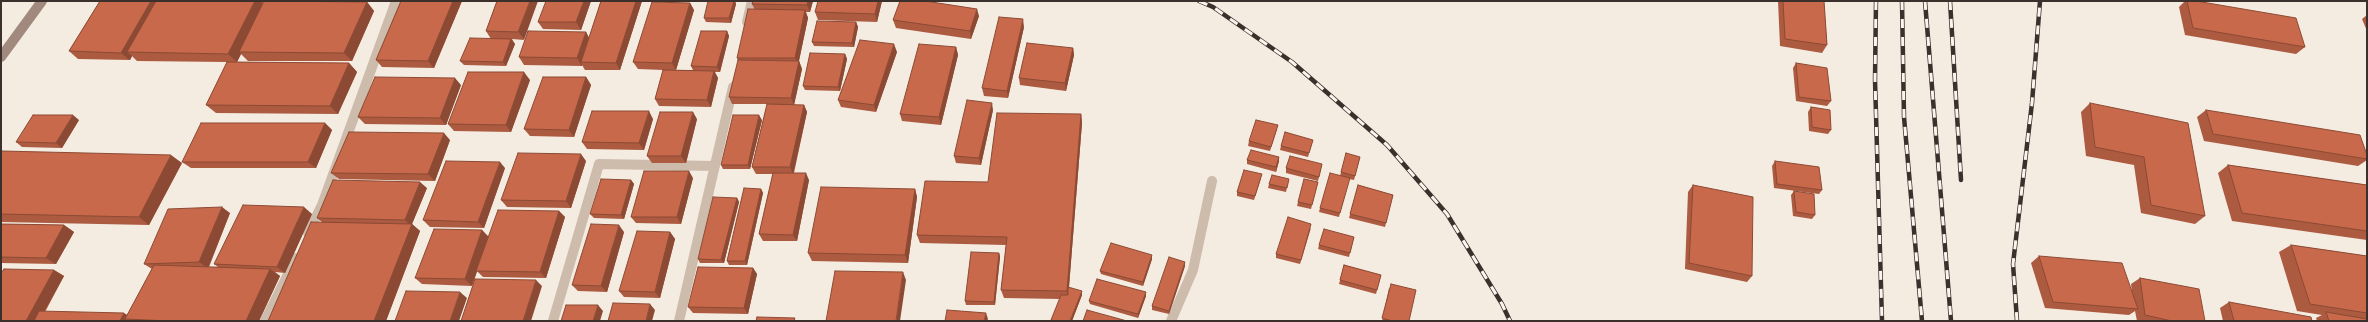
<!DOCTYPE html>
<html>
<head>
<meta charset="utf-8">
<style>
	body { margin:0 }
	#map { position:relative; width:2368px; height:322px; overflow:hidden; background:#f4ebe1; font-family:Manrope,sans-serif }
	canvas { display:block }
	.frame { position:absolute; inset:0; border:2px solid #3b302b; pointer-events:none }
</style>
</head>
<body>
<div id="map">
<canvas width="2368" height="322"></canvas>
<div class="frame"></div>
</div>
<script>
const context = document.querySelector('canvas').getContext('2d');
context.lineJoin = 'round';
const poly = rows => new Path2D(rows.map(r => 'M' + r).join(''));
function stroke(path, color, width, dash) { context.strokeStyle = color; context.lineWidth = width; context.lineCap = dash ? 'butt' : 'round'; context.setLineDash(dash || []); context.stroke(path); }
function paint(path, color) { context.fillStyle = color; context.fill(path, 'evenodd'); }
const minor = poly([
	[747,22,752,1],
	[308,233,322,205,396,1],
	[265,321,296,258],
	[553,321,599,164,715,166],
	[679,321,733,87],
	[1171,321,1193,270,1212,181]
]);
const secondary = poly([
	[1,57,42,1]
]);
const rail = poly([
	[1199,1,1213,7,1292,62,1387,145,1447,214,1502,304,1510,321],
	[1876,1,1875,80,1882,321],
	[1902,1,1904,117,1922,321],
	[1925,1,1951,321],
	[1950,1,1961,180],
	[2017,321,2013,264,2032,103,2040,1]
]);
const wall = poly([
	[100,1,261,1,263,3,367,2,374,11,352,61,248,61,241,54,237,62,349,63,357,72,338,114,216,113,206,105,227,62,137,61,132,56,130,60,78,59,69,51],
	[401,1,462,1,434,68,382,67,376,60],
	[497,1,524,40,512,39,515,44,506,66,464,65,460,61,491,39,486,31],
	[591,1,581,30,543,29,538,22],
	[601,1,642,1,620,70,585,70,582,65,582,66,524,65,519,57,586,32,589,38],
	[734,1,735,1,736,4,731,23,706,22,704,18],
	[813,1,810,12,806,12,808,18,799,61,802,69,794,105,804,105,807,112,794,173,809,180,797,241,763,241,759,234,773,174,756,174,752,167,767,104,732,104,729,97,738,61,737,58,755,10,752,4],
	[882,1,877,22,818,20,815,12],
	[1778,1,1824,1,1827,45,1822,53,1780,46],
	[2185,1,2196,1,2305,47,2296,54,2185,35,2179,7],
	[690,3,694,10,676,70,693,70,691,66,727,31,729,36,720,72,715,72,718,78,711,107,659,106,655,99,663,70,638,69,633,62],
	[2367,15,2367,31,2362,19],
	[979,16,971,39,896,28,893,20],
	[856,22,858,27,854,47,814,46,812,42],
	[1024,27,1008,98,984,96,982,88],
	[956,47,958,55,941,125,902,121,900,114],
	[1073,48,1074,55,1066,91,1020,85,1019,78],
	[897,52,876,112,841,107,838,100],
	[845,54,847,59,840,91,805,90,803,86],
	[1796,63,1831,101,1827,106,1796,101,1793,68],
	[586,77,591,85,574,137,530,136,524,129],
	[530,80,511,132,454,131,448,124],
	[461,85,446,125,365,124,358,117],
	[2090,103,2205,216,2195,224,2141,213,2134,165,2086,156,2081,112],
	[1811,107,1831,130,1828,134,1809,131,1808,112],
	[993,110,981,165,956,163,954,156],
	[2206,110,2367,155,2367,160,2358,166,2204,141,2197,117],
	[1081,114,1082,123,1069,287,1082,295,1072,321,1051,321,1060,299,1004,298,1001,290,1006,245,920,243,917,235],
	[653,119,644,150,587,149,582,142],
	[697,119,686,163,652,163,647,156],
	[79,120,62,148,22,147,16,142],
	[762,120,750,169,723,169,721,165],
	[325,123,332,130,316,168,191,168,182,162],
	[1277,129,1270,151,1248,146,1249,141],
	[450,140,435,181,339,179,331,173],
	[1313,140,1308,157,1280,150,1281,146],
	[1,151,182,163,149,225,1,222],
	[1279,157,1279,161,1276,172,1247,164,1247,160],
	[1360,157,1354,180,1349,179,1339,217,1319,212,1320,208,1340,176,1341,172],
	[586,161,571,208,507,207,501,200],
	[1775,161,1822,190,1819,194,1774,188,1772,166],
	[1322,164,1318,181,1286,173,1286,168],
	[2228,165,2367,185,2367,240,2232,221,2218,173],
	[505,168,484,228,430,227,423,220],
	[693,178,681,224,636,223,631,217],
	[1261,178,1254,200,1237,196,1237,192],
	[631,180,634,184,624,219,594,218,590,214],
	[1318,182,1311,209,1297,206,1298,202],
	[1288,183,1286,192,1268,188,1269,184],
	[1358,185,1393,195,1385,227,1349,218],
	[1693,185,1752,276,1747,282,1685,269,1688,192],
	[427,188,412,224,420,231,386,321,268,321,322,222,317,218],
	[761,189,763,193,747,265,729,265,727,261],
	[915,189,917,197,908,263,812,261,808,253],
	[1794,191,1815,215,1812,219,1793,216,1791,195],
	[737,198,739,202,724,263,700,263,698,259],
	[559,211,565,217,546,278,483,277,477,271,472,286,422,284,415,278,482,230,488,237],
	[230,213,209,267,218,267,214,264,312,214,285,273,275,272,280,276,259,321,1,321,54,270,64,276,45,312,127,315,152,269,144,264],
	[1,224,64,225,74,232,56,264,1,263],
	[1311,228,1300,264,1276,258,1276,254],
	[624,232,607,292,578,291,572,285],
	[670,232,675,239,660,298,624,297,619,291],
	[1354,237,1349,257,1318,249,1319,245],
	[2291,245,2367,256,2367,321,2317,321,2316,318,2322,315,2297,311,2279,252],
	[999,253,1000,257,995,305,966,305,965,301],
	[2039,256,2132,293,2131,284,2140,278,2205,321,2137,321,2135,311,2129,315,2045,308,2031,263],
	[1152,259,1143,286,1101,274,1100,271],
	[1344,265,1381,275,1376,294,1339,284],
	[1185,266,1169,314,1152,310,1152,306],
	[753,268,757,274,748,314,693,313,688,307],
	[1389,288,1409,321,1382,321],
	[1146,292,1146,296,1138,318,1090,304,1089,301],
	[2229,302,2312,321,2223,321,2220,308]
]);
const shadedWall = poly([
	[151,1,158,1,127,52,132,56,130,60,121,53],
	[255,1,261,1,266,6,239,52,241,54,237,62,228,54],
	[453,1,462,1,434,68,428,61],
	[530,1,538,1,524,40,518,32],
	[584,1,591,1,581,30,576,22],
	[636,1,642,1,620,70,616,63],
	[734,1,735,1,736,4,731,23,729,18],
	[808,1,813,1,810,12,807,5],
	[878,1,882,1,877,22,875,14],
	[367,2,374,11,352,61,344,53],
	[690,3,694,10,676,70,672,63],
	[977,9,979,16,971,39,970,31],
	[805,10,808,18,798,65,795,58],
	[1023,19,1024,27,1008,98,1007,91],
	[856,22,858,27,854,47,852,43],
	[727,31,729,36,720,72,717,67],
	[586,32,590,40,581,62,582,65,582,66,577,58],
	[511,39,515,44,506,66,503,62],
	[894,44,897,52,876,112,874,105],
	[956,47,958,55,941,125,939,117],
	[1073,48,1074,55,1066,91,1065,83],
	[845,54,847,59,840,91,838,87],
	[799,61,802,69,794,105,791,98],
	[349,63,357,72,338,114,330,106],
	[714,71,718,78,711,107,707,100],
	[524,72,530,80,511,132,506,125],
	[586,77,591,85,574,137,569,130],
	[455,78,461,85,446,125,440,118],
	[992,103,993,110,981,165,979,158],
	[804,105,807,112,793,174,790,167],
	[649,111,653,119,644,150,639,143],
	[693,112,697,119,686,163,681,156],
	[1081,114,1082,123,1068,299,1067,291],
	[73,115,79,120,62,148,56,143],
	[759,115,762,120,750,169,748,165],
	[325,123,332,130,316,168,308,162],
	[444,133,450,140,435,181,428,174],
	[581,154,586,161,571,208,566,201],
	[171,155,182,163,149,225,139,217],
	[1279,157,1279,161,1276,172,1276,167],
	[500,162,505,168,484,228,478,222],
	[689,171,693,178,681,224,677,217],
	[806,173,809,180,797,241,793,235],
	[631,180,634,184,624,219,621,215],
	[420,182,427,188,412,224,420,231,386,321,374,321,411,226,405,220],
	[761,189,763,193,747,265,745,261],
	[915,189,917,197,908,263,905,255],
	[737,198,739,202,724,263,721,260],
	[222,207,230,213,208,268,199,262],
	[304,207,312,214,285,273,277,267],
	[559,211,565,217,546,278,540,272],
	[64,225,74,232,56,264,46,258],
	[619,225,624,232,607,292,601,286],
	[482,230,489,237,472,286,465,279],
	[670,232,675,239,660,298,655,292],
	[999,253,1000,257,995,305,994,302],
	[1152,255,1152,259,1143,286,1143,282],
	[1185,262,1185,266,1169,314,1169,311],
	[753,268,757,274,748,314,744,308],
	[270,269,280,276,259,321,246,321],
	[54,270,64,276,39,321,26,321],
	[903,272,906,280,900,321,896,321],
	[536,280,542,286,531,321,523,321],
	[1082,291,1082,295,1072,321,1070,321],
	[460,292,467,298,459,321,450,321],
	[1146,292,1146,296,1138,318,1138,314],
	[650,304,655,310,652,321,646,321],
	[598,305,603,311,600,321,593,321],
	[124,313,134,319,125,319,128,321,120,321],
	[986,313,988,319,987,321,984,321]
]);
const building = poly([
	[100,1,151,1,121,53,69,51,100,1],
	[156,1,255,1,228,54,127,52,156,1],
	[264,1,367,2,344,53,239,52,264,1],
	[401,1,453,1,428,61,376,60,401,1],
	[497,1,530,1,518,32,486,31,497,1],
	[546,1,584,1,576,22,538,22,546,1],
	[601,1,636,1,616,63,581,62,601,1],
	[708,1,734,1,729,18,704,18,708,1],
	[753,1,808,1,807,5,752,4,753,1],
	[818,1,878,1,875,14,815,12,818,1],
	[900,1,925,1,977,9,970,31,893,20,900,1],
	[1783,1,1824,1,1827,45,1785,39,1783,1],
	[2187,1,2196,1,2296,18,2305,47,2193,28,2187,1],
	[652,2,690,3,672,63,633,62,652,2],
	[748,9,805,10,795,58,737,58,748,9],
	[999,17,1023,19,1007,91,982,88,999,17],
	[817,21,856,22,852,43,812,42,817,21],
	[528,31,586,32,577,58,519,57,528,31],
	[701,31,727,31,717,67,691,66,701,31],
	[470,38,511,39,503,62,460,61,470,38],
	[860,40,894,44,874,105,838,100,860,40],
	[1027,43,1073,48,1065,83,1019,78,1027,43],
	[919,44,956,47,939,117,900,114,919,44],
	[810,53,845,54,838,87,803,86,810,53],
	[738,60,799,61,791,98,729,97,738,60],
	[227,62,349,63,330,106,206,105,227,62],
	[1796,63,1827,68,1831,101,1799,97,1796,63],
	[663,70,714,71,707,100,655,99,663,70],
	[468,72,524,72,506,125,448,124,468,72],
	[375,77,455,78,440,118,358,117,375,77],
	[543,77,586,77,569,130,524,129,543,77],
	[967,100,992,103,979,158,954,156,967,100],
	[2090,103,2188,123,2205,216,2151,205,2144,157,2095,147,2090,103],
	[767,104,804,105,790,167,752,167,767,104],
	[1811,107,1830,110,1831,130,1812,127,1811,107],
	[2206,110,2360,135,2367,155,2367,159,2213,134,2206,110],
	[592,111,649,111,639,143,582,142,592,111],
	[660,112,693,112,681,156,647,156,660,112],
	[997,113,1081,114,1067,291,1001,290,1007,237,917,235,925,181,988,182,997,113],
	[33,115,73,115,56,143,16,142,33,115],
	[733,115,759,115,748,165,721,165,733,115],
	[1256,120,1278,125,1271,147,1249,141,1256,120],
	[201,123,325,123,308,162,182,162,201,123],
	[349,132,444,133,428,174,331,173,349,132],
	[1285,132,1313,140,1309,153,1281,146,1285,132],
	[1251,150,1279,157,1276,167,1247,160,1251,150],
	[1,151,171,155,139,217,1,214,1,151],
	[518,153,581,154,566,201,501,200,518,153],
	[1346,153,1360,157,1355,176,1341,172,1346,153],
	[1290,156,1322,164,1319,177,1286,168,1290,156],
	[446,161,500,162,478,222,423,220,446,161],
	[1775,161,1819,167,1822,190,1777,184,1775,161],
	[2228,165,2367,185,2367,231,2242,213,2228,165],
	[1244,170,1262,174,1255,196,1237,192,1244,170],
	[644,171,689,171,677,217,631,217,644,171],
	[773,173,806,173,793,235,759,234,773,173],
	[1330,173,1350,178,1340,213,1320,208,1330,173],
	[1272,175,1289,179,1287,188,1269,184,1272,175],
	[601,179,631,180,621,215,590,214,601,179],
	[1304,179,1318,182,1312,205,1298,202,1304,179],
	[333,180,420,182,405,220,317,218,333,180],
	[1358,185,1393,195,1386,223,1350,214,1358,185],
	[1693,185,1753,197,1752,276,1689,263,1693,185],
	[821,187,915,189,905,255,808,253,821,187],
	[744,188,761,189,745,261,727,261,744,188],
	[1794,191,1814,194,1815,215,1796,212,1794,191],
	[713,197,737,198,721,260,698,259,713,197],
	[243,205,304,207,277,267,214,264,243,205],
	[222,207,199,262,144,264,168,209,222,207],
	[498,210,559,211,540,272,476,271,498,210],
	[1288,217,1311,224,1301,260,1276,254,1288,217],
	[311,222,412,224,374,321,268,321,311,222],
	[1,224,64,225,46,258,1,257,1,224],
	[591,224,619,225,601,286,572,285,591,224],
	[434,229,482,230,465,279,415,278,434,229],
	[1324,229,1354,237,1350,253,1319,245,1324,229],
	[637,231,670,232,655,292,619,291,637,231],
	[1111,243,1152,255,1143,282,1100,271,1111,243],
	[2291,245,2367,256,2367,313,2310,304,2291,245],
	[971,252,999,253,994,302,965,301,971,252],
	[2039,256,2122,263,2138,309,2053,302,2039,256],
	[1169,257,1185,262,1169,311,1152,306,1169,257],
	[154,265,270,269,246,321,169,321,125,319,154,265],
	[1344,265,1381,275,1377,290,1340,280,1344,265],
	[698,267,753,268,744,308,688,307,698,267],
	[4,269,54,270,26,321,1,321,1,273,4,269],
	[835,271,903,272,896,321,826,321,835,271],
	[2140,278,2199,289,2205,321,2172,321,2145,315,2140,278],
	[475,279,536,280,523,321,461,321,475,279],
	[1097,279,1146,292,1138,314,1089,301,1097,279],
	[1391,284,1416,290,1409,321,1392,321,1382,318,1391,284],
	[1068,287,1082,291,1070,321,1054,321,1051,320,1061,295,1068,295,1068,287],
	[406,291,460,292,450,321,395,321,406,291],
	[2229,302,2311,317,2312,321,2234,321,2229,302],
	[613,303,650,304,646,321,608,321,613,303],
	[566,305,598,305,593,321,561,321,566,305],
	[947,310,986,313,984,321,945,321,947,310],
	[1087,310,1127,321,1083,321,1087,310],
	[39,311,124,313,120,321,34,321,39,311],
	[2326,312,2367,319,2367,321,2329,321,2326,312],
	[757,317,795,318,794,321,756,321,757,317]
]);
stroke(minor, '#cdbbac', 10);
stroke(secondary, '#a18a7d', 10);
stroke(rail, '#3b302b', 4.5);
stroke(rail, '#fbf5ee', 3, [9]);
paint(wall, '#ac5a40');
paint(shadedWall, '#8c4a34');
paint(building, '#c8694b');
stroke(building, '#8c4a34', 1);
</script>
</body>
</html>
